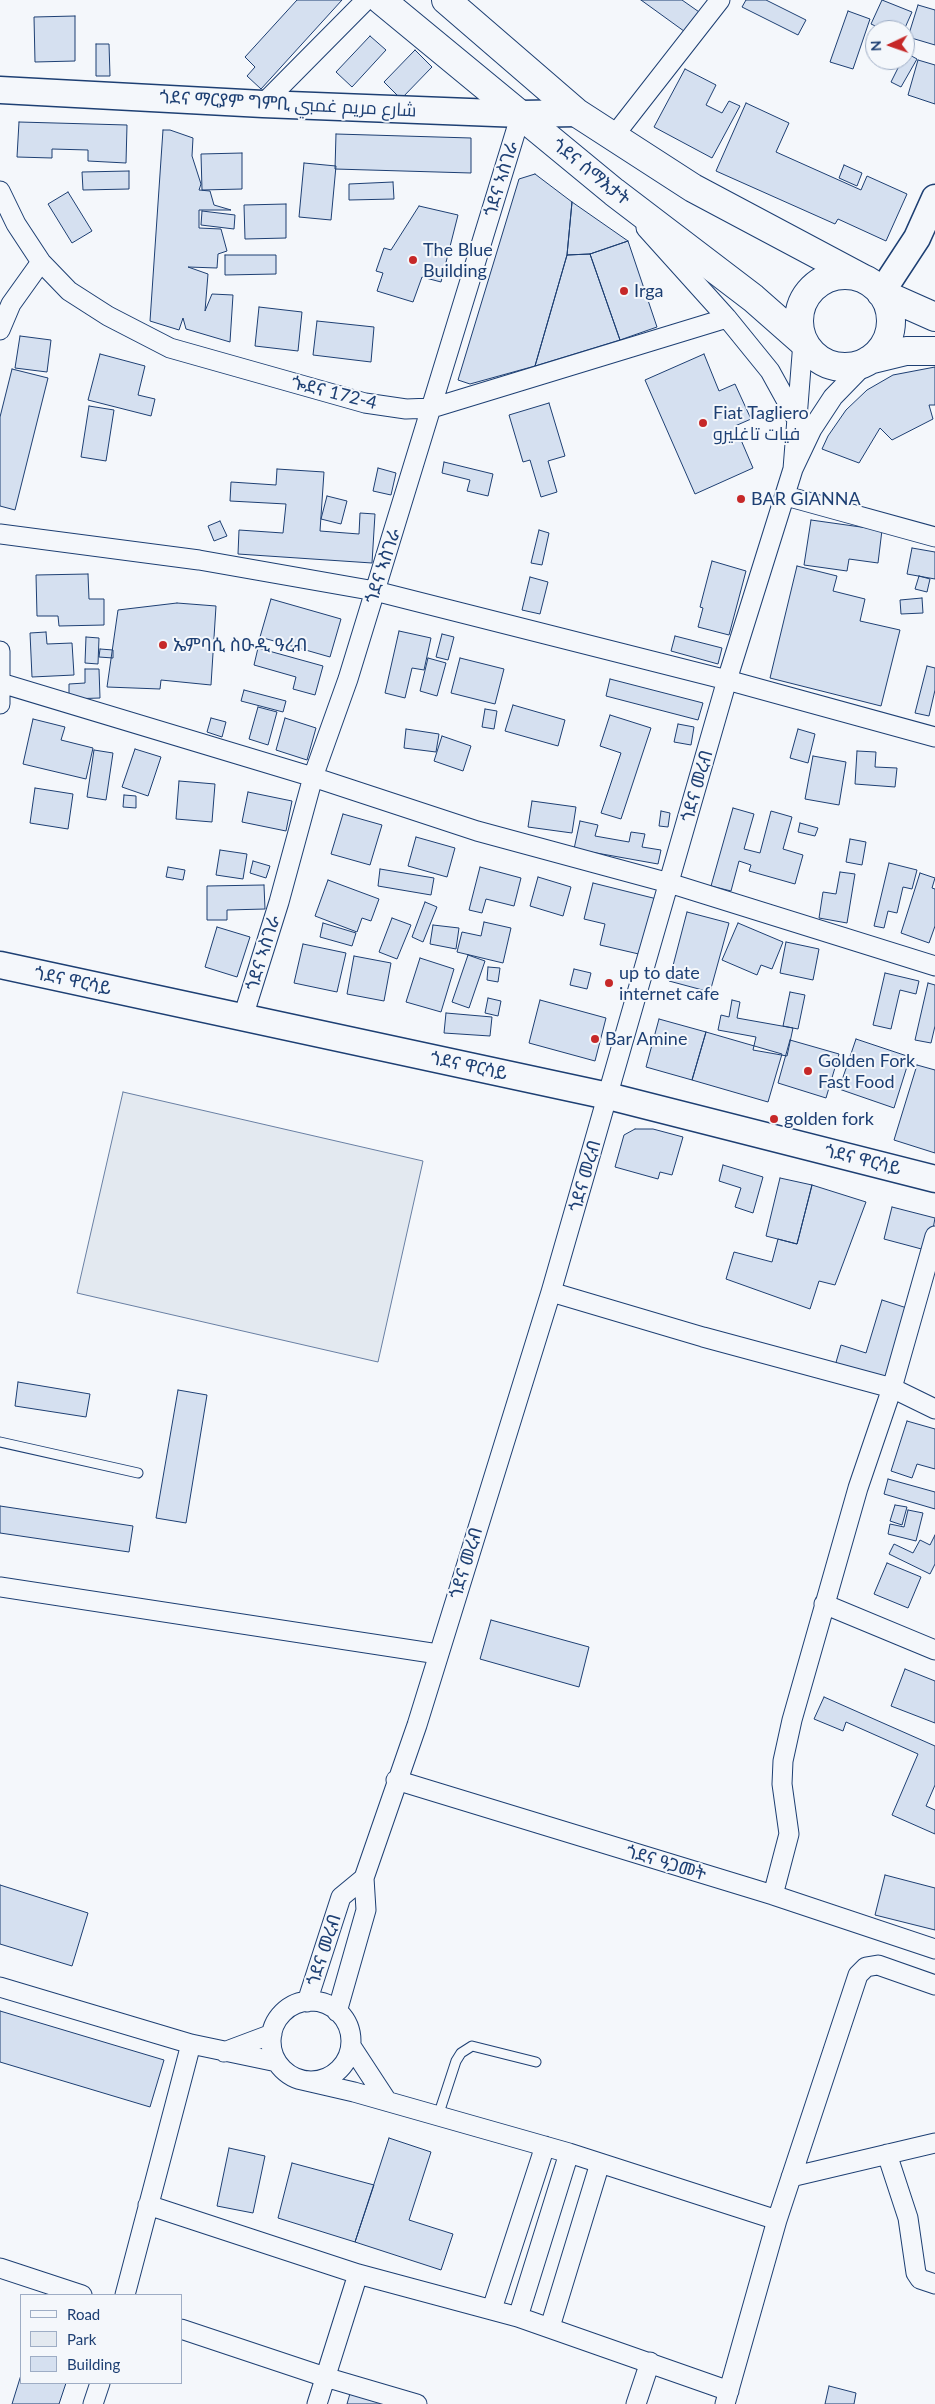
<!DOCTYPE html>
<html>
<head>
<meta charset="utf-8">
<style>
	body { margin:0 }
	#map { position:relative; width:935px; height:2404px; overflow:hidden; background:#f4f7fb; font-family:Lato,sans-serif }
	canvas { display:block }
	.legend { position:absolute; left:20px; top:2294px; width:162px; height:90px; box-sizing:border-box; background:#f4f7fb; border:1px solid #9eadc5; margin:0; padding:6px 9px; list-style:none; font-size:15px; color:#1d3f73 }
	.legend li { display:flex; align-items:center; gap:10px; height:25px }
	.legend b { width:25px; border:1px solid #9eadc5 }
	.north { position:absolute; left:865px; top:20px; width:50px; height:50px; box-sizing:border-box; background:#f4f7fb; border:1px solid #9eadc5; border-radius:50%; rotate:267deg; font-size:14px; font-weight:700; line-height:20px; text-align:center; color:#1d3f73 }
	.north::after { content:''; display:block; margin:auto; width:18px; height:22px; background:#c62828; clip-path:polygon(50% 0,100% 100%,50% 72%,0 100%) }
</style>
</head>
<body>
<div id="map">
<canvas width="935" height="2404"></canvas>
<ul class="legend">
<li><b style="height:6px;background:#f4f7fb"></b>Road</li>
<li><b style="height:14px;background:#e3e9f0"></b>Park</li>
<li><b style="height:14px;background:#d5e0f0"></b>Building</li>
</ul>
<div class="north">N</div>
</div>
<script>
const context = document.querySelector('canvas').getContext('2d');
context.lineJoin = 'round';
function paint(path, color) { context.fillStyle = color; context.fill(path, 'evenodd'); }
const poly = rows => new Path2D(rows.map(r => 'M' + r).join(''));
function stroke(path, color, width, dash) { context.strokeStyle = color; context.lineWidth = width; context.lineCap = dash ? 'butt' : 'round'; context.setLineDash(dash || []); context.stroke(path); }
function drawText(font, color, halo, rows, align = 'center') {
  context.font = font + ' Lato,Cairo,"Noto Sans Ethiopic",sans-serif'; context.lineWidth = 4; context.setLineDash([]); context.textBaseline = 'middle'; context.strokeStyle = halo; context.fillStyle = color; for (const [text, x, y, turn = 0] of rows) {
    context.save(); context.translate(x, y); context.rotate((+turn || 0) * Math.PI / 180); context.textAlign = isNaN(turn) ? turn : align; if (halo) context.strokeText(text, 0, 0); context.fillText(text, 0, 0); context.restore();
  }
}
const green = poly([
	[123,1092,423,1161,378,1362,77,1293,123,1092]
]);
const building = poly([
	[297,0,342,0,261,89,247,76,255,67,245,57,297,0],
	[641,0,682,0,702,14,688,34,641,0],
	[746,0,766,0,806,20,798,35,742,7,746,0],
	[882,0,912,12,904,30,884,30,871,24,882,0],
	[918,5,935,10,935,45,908,37,918,5],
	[848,11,870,19,853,69,830,62,848,11],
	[75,16,75,61,35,62,34,17,75,16],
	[370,36,386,50,352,87,336,72,370,36],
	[96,44,109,44,110,76,96,76,96,44],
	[415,50,432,67,401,99,384,82,415,50],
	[906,53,917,59,901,87,891,82,902,60,905,60,906,53],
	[918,60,935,65,935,104,908,95,918,60],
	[685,69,716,85,706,105,722,113,729,101,740,106,712,158,654,127,685,69],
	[746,103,789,123,776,152,861,190,867,176,907,194,886,241,838,219,835,224,716,171,746,103],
	[19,122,127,125,126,163,88,161,88,150,52,149,52,158,17,157,19,122],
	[163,130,170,130,193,138,192,156,201,184,199,190,210,191,214,205,231,210,199,210,199,228,221,229,227,251,218,254,217,268,188,267,208,274,205,311,212,294,233,295,230,342,186,329,183,318,179,330,150,321,163,130],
	[336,134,471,138,471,173,335,169,336,134],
	[242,153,242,189,202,190,201,154,242,153],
	[304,163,336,166,331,220,299,217,304,163],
	[844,165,862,173,857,186,839,178,844,165],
	[129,171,129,189,83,190,82,172,129,171],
	[535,174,572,202,567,255,535,366,470,384,458,380,519,179,535,174],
	[393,182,394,199,349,200,349,184,393,182],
	[68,192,92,231,72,243,48,204,68,192],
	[572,202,628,241,590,254,567,255,572,202],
	[286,204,286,238,245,239,244,205,286,204],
	[419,206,458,215,441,282,422,277,413,302,377,291,383,273,376,271,384,248,391,250,419,206],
	[202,211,235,215,234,229,201,225,202,211],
	[628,241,657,327,620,340,590,254,628,241],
	[590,254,620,340,535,366,567,255,590,254],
	[225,255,276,255,276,274,225,275,225,255],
	[259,307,302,312,298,351,255,346,259,307],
	[317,321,374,327,371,362,313,355,317,321],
	[20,336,51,340,47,372,15,368,20,336],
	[100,354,145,366,138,395,155,399,151,416,88,400,100,354],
	[704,354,719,391,735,384,751,419,735,426,753,468,695,494,645,380,704,354],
	[935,367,935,405,929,405,933,419,892,440,880,428,859,463,822,449,828,436,846,410,867,390,893,375,935,367],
	[12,369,48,378,15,510,0,506,0,417,12,369],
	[549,403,565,456,548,461,557,492,541,497,530,460,523,462,509,415,549,403],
	[89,406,114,410,106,461,81,457,89,406],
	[444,462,493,474,488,496,467,491,470,480,442,473,444,462],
	[378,468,396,473,391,495,373,491,378,468],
	[277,469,324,472,320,531,359,534,360,513,375,514,372,563,238,554,239,530,283,533,286,504,230,501,231,482,276,485,277,469],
	[327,496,347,501,341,524,321,519,327,496],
	[811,520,882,530,878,563,849,559,847,571,804,565,811,520],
	[220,521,227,536,214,541,208,526,220,521],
	[539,530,549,533,542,565,531,563,539,530],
	[912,548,935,552,935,579,907,574,912,548],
	[712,561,746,571,729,635,698,627,703,608,700,607,712,561],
	[797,566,837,576,833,591,865,599,860,621,900,630,881,706,770,678,797,566],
	[88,574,89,599,104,599,104,625,59,626,58,616,37,616,36,575,88,574],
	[919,576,930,579,927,592,915,589,919,576],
	[530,577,548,582,540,614,522,610,530,577],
	[922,598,923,613,901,614,900,600,922,598],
	[271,599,341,619,330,657,260,637,271,599],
	[177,603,216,606,211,685,161,680,160,689,107,687,118,610,177,603],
	[399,631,431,638,424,670,412,668,405,698,385,693,399,631],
	[46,632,47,644,72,643,74,675,32,677,30,633,46,632],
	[442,634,454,637,448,660,436,657,442,634],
	[675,636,722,648,718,664,671,651,675,636],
	[86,637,99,638,98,664,85,663,86,637],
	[258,648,323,666,315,695,293,689,296,677,254,665,258,648],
	[100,649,113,650,113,658,99,657,100,649],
	[428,658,446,663,437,696,420,691,428,658],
	[460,658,504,669,495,704,451,693,460,658],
	[927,666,935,668,935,690,929,716,915,713,927,666],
	[85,669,99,669,100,698,69,699,69,684,85,683,85,669],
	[610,679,703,703,698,720,606,696,610,679],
	[244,690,286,701,283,712,241,701,244,690],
	[513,705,565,720,558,746,505,731,513,705],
	[258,707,277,712,268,745,249,739,258,707],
	[485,709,497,711,494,729,482,727,485,709],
	[610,715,651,728,621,819,601,813,621,753,600,746,610,715],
	[211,718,226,722,222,737,207,732,211,718],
	[285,718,316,728,307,760,276,750,285,718],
	[33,719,65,727,61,740,93,748,86,779,23,764,33,719],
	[678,724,694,727,691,745,674,742,678,724],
	[406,729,439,734,436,752,404,748,406,729],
	[798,729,815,734,808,763,790,758,798,729],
	[442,736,471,746,463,771,434,761,442,736],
	[135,749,161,757,148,796,122,787,135,749],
	[94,750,113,753,106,800,87,797,94,750],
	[857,751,876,752,875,767,897,768,895,787,855,784,857,751],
	[813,756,846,762,839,805,805,799,813,756],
	[179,781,215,784,212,822,176,819,179,781],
	[35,788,73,794,68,829,30,823,35,788],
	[248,792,292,801,286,831,242,822,248,792],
	[124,795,136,796,136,808,123,807,124,795],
	[532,801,576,807,572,833,528,827,532,801],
	[733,808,754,814,744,849,760,853,771,811,792,817,783,849,803,855,795,884,749,871,751,865,739,861,731,891,711,886,733,808],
	[661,811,670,813,668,827,659,826,661,811],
	[343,814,382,825,370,865,331,854,343,814],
	[580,821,598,825,595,836,629,842,631,832,645,834,642,847,661,850,658,864,574,849,580,821],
	[800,823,818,828,815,836,798,832,800,823],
	[416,837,455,848,447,877,408,866,416,837],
	[850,839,866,842,862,865,846,862,850,839],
	[220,850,247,854,243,879,216,875,220,850],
	[253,861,270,866,266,878,250,873,253,861],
	[889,863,917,870,912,889,903,887,897,913,888,911,884,928,874,926,889,863],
	[168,867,185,870,183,880,166,877,168,867],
	[480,867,521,878,514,906,486,899,482,913,469,910,480,867],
	[380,869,434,878,431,895,378,886,380,869],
	[840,872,855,874,847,923,819,918,823,892,836,894,840,872],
	[920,873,935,878,932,888,935,889,935,926,929,943,901,933,920,873],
	[538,877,571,887,563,916,530,906,538,877],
	[328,880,379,899,371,921,362,918,357,932,315,916,328,880],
	[593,883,657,899,643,955,600,945,605,924,584,919,593,883],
	[264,885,265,909,227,910,227,920,207,920,207,886,264,885],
	[425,902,437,907,423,942,412,937,425,902],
	[687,912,729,923,710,992,669,981,687,912],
	[392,918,411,925,397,959,379,952,392,918],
	[484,922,511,928,503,963,457,952,462,932,481,936,484,922],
	[323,923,356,933,352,946,320,937,323,923],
	[738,923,783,942,772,969,761,965,757,975,722,960,738,923],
	[433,925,459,928,456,949,430,944,433,925],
	[217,927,250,937,237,977,205,967,217,927],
	[786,942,819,949,813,980,780,973,786,942],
	[303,944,346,953,337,992,294,983,303,944],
	[468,955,485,961,469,1008,452,1002,468,955],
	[354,956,391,963,384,1001,347,994,354,956],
	[420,958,454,969,441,1012,406,1002,420,958],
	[488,967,500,968,498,982,487,980,488,967],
	[574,969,591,973,587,989,570,985,574,969],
	[885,973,919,981,916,994,900,990,891,1029,873,1025,885,973],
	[928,983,935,985,935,1026,931,1043,915,1040,928,983],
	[790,992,805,995,798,1029,783,1026,790,992],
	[488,998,501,1001,498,1016,485,1013,488,998],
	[540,1000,606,1018,595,1061,529,1043,540,1000],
	[732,1000,740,1002,737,1018,793,1028,787,1056,753,1050,756,1037,718,1030,721,1015,729,1017,732,1000],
	[446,1013,492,1017,490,1036,444,1033,446,1013],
	[659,1019,706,1032,692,1080,646,1067,659,1019],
	[706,1032,782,1054,768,1102,692,1080,706,1032],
	[856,1039,910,1057,894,1108,839,1089,856,1039],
	[790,1040,839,1054,826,1098,778,1083,790,1040],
	[917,1065,935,1070,935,1153,894,1140,917,1065],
	[635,1129,653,1129,683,1137,672,1175,660,1172,658,1179,615,1167,624,1135,635,1129],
	[723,1165,763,1177,753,1213,735,1207,741,1188,719,1181,723,1165],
	[780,1178,812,1185,797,1244,766,1236,780,1178],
	[812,1185,866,1202,835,1285,819,1281,810,1309,726,1279,734,1252,772,1262,778,1239,797,1244,812,1185],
	[892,1207,935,1218,929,1251,884,1239,892,1207],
	[882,1300,910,1309,888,1382,835,1366,841,1345,866,1353,882,1300],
	[18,1382,90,1394,86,1417,15,1406,18,1382],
	[178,1390,207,1395,186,1523,156,1518,178,1390],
	[907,1421,935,1429,935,1469,917,1464,912,1478,891,1471,907,1421],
	[888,1479,935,1492,935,1509,884,1494,888,1479],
	[895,1505,907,1507,902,1525,890,1521,895,1505],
	[0,1506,133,1526,129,1552,0,1533,0,1506],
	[908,1510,923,1513,916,1541,888,1534,890,1524,904,1527,908,1510],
	[935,1535,935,1564,930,1574,889,1554,894,1544,913,1553,920,1540,930,1545,935,1535],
	[887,1563,921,1577,908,1608,874,1594,887,1563],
	[491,1620,589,1647,579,1687,480,1659,491,1620],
	[905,1669,935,1681,935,1723,891,1706,905,1669],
	[824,1697,935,1746,935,1785,926,1806,935,1810,935,1834,892,1815,918,1754,846,1722,843,1731,814,1719,824,1697],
	[885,1875,935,1888,935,1930,875,1915,885,1875],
	[0,1885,88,1913,72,1966,0,1944,0,1885],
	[0,2011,164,2060,150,2107,0,2062,0,2011],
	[389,2138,431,2152,409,2220,453,2234,441,2270,355,2242,389,2138],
	[229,2148,265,2156,253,2213,217,2206,229,2148],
	[292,2163,374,2185,355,2242,278,2218,292,2163],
	[21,2375,21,2383,66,2383,59,2404,12,2404,21,2375],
	[829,2386,856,2393,854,2404,825,2404,829,2386],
	[351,2390,397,2404,347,2404,351,2390]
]);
const lane = poly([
	[0,1442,138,1473],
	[438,2116,456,2061,461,2053,472,2046,536,2062]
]);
const street = poly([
	[263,104,366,0],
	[613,137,720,0],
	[0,191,16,224,41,262,69,291,108,316,170,348,365,403,406,409,432,408,727,318],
	[646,228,727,318,770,371,797,420],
	[0,330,11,304,41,262],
	[803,342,793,469,812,429,833,397,869,360],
	[786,496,935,537],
	[0,534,199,560,375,591,727,680,935,737],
	[0,651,0,704],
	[1,683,313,777,477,831,669,883,935,966],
	[243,1017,279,902,313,777,348,679,521,114],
	[551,1292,703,1337,892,1388,935,1409],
	[0,1587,438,1654],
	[824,1604,935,1650],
	[396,1780,773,1895,935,1949],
	[773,1895,789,1834,782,1784,783,1761,792,1720,858,1488,892,1388,935,1236],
	[0,1987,191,2044,277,2062],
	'271 2041a40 40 0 1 1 80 0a40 40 0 1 1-80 0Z',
	[307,2002,341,1897,364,1878],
	[337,2012,366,1910,364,1878,417,1725,551,1292,727,680,793,469],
	[351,2046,387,2101],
	[224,2052,272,2034],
	[302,2080,354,2092,569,2153,777,2220],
	[887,2154,908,2218,916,2273,920,2279,935,2284],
	[791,2177,935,2143],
	[148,2205,358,2274,518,2317,729,2391],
	[0,2268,82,2295],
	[125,2295,191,2044],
	[492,2309,545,2146],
	[518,2317,569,2153],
	[550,2327,600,2163],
	[181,2329,325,2377,417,2404],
	[93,2404,100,2383],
	[317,2404,358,2274],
	[636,2404,650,2362],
	[725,2404,777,2220,858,1975,866,1967,878,1965,935,1985]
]);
const secondary = poly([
	[0,90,263,104,521,114,577,113],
	[881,293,917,238,935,198],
	[0,965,608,1096,935,1179]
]);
const primary = poly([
	[381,0,614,192,753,298,803,342],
	[446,0,577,113,693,188,862,278],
	'799 321a46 46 0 1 1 92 0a46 46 0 1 1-92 0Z',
	[881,293,935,317],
	[869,360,906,351,935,351]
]);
const markers = [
	[413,260,5,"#c62828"],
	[624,291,5,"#c62828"],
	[703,423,5,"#c62828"],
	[741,499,5,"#c62828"],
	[163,645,5,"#c62828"],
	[609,983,5,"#c62828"],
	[595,1039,5,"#c62828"],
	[808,1071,5,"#c62828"],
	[774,1119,5,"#c62828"]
];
const streetNames = [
	["ጎደና ማርያም ግምቢ شارع مريم غمبي",288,104,3],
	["ጎደና ሰማእታት",591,172,39],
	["ጎደና ኣስገራ",501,179,-73],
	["ጐደና 172-4",334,393,14],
	["ጎደና ኣስገራ",383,566,-72],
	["ጎደና መረብ",697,786,-74],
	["ጎደና ኣስገራ",263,953,-73],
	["ጎደና ዋርሳይ",73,981,12],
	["ጎደና ዋርሳይ",469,1066,12],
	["ጎደና ዋርሳይ",863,1160,14],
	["ጎደና መረብ",585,1176,-74],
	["ጎደና መረብ",466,1563,-73],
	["ጎደና ዓጋመት",666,1863,17],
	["ጎደና መረብ",324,1950,-72]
];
const poiNames = [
	["The Blue",423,250],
	["Building",423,271],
	["Irga",634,291],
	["Fiat Tagliero",713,413],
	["فيات تاغليرو",713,434],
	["BAR GIANNA",751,499],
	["ኤምባሲ ስዑዲ ዓረብ",173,645],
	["up to date",619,973],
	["internet cafe",619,994],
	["Bar Amine",605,1039],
	["Golden Fork",818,1061],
	["Fast Food",818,1082],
	["golden fork",784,1119]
];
paint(green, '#e3e9f0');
stroke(green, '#687fa3', 1);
paint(building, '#d5e0f0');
stroke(building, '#1d3f73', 1);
stroke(lane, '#1d3f73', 11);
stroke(street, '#1d3f73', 21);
stroke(secondary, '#1d3f73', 29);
stroke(primary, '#1d3f73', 30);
stroke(lane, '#f4f7fb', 9);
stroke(street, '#f4f7fb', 19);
stroke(secondary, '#f4f7fb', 26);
stroke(primary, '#f4f7fb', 28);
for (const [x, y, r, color] of markers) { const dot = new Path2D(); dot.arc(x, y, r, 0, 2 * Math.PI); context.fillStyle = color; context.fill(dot); stroke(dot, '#f4f7fb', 2); }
drawText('18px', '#1d3f73', '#f4f7fb', streetNames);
drawText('18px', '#1d3f73', '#f4f7fb', poiNames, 'left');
</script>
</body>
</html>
